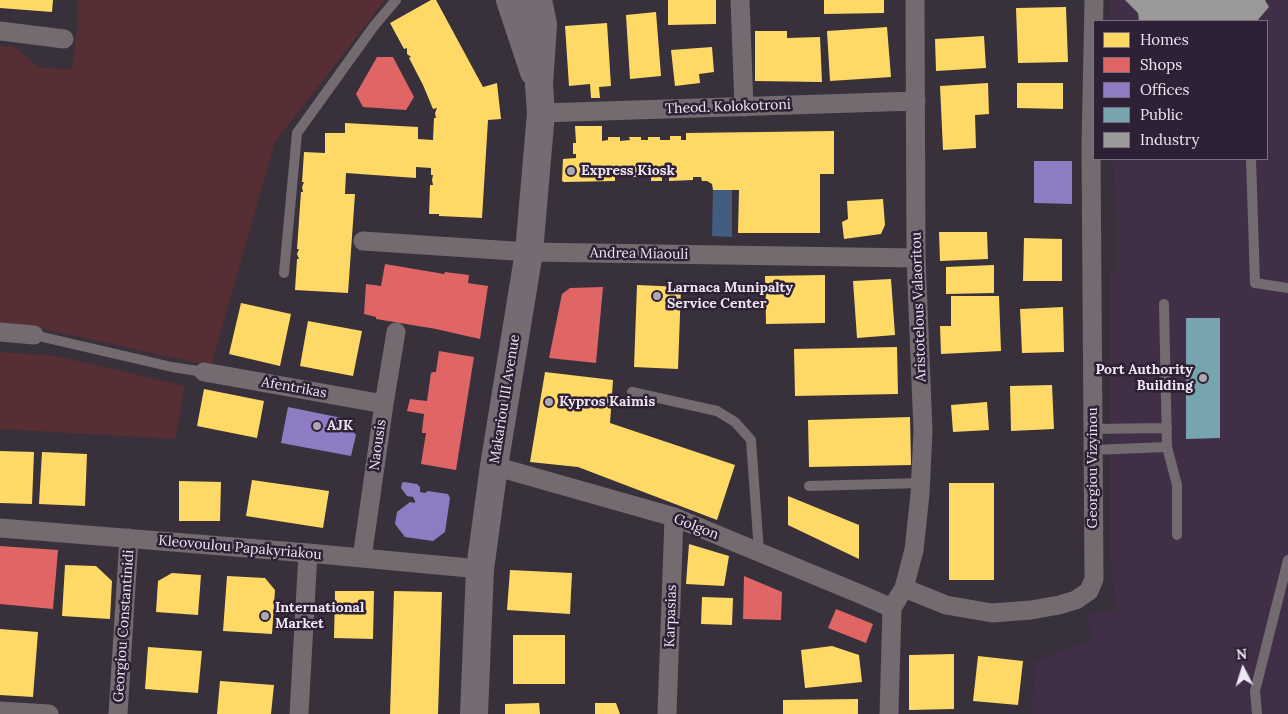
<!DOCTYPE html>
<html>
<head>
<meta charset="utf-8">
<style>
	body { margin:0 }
	#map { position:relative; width:1288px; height:714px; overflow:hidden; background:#38303b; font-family:Lora,serif }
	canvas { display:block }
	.legend { position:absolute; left:1093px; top:20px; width:175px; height:140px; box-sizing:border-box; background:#2f2135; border:1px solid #7c6f81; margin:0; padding:6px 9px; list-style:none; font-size:15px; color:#efe5f3 }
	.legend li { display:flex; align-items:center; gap:10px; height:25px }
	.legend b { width:25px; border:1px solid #7c6f81 }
	.north { position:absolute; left:1218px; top:644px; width:50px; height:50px; -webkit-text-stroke:4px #2f2135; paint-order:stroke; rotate:355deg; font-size:14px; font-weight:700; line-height:20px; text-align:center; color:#efe5f3 }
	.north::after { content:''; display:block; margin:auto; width:18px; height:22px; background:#efe5f3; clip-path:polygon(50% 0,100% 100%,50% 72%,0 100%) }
</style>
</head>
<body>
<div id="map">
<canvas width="1288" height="714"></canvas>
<ul class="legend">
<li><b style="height:14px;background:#ffd966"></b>Homes</li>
<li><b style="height:14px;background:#e06666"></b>Shops</li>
<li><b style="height:14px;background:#8e7cc3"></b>Offices</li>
<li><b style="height:14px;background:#76a5af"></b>Public</li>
<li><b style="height:14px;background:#999"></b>Industry</li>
</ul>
<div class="north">N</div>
</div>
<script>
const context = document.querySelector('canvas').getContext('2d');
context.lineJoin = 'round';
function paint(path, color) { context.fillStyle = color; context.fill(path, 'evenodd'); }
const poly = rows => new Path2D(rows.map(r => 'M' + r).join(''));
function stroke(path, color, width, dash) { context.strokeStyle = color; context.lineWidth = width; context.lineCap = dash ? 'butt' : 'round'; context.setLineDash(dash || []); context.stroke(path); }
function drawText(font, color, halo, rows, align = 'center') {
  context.font = font + ' Lora,serif'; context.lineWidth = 5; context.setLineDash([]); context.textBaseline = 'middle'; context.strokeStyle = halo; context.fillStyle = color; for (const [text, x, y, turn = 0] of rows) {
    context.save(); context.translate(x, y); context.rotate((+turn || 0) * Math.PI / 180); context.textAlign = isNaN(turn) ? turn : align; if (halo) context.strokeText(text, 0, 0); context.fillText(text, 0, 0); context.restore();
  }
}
const built = poly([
	[1110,0,1288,0,1288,714,1032,714,1035,661,1092,640,1088,614,1116,611,1110,556,1110,272,1117,271,1117,218,1112,159,1267,159,1267,21,1110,21]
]);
const green = poly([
	[78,0,385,0,275,142,211,366,40,328,0,325,0,46,15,47,39,68,72,69,78,23],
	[0,352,57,356,185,386,175,439,0,429]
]);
const water = poly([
	[713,190,732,190,732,237,712,236]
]);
const homes = poly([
	[0,0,53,0,52,12,0,8],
	[431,0,436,0,483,87,497,83,501,119,488,120,482,218,439,216,439,214,429,214,430,185,433,185,432,180,433,175,431,175,431,168,416,167,416,178,346,173,345,194,355,194,348,293,295,290,297,259,299,259,297,254,299,249,297,249,301,192,303,192,302,187,304,182,302,182,304,152,325,153,325,133,345,133,345,123,418,127,418,139,433,140,434,118,436,118,435,113,437,108,433,109,423,85,409,58,411,57,407,54,407,48,404,49,390,23],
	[668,0,716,0,716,24,668,25],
	[824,0,884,0,884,13,824,14],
	[1066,7,1068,62,1018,63,1016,8],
	[656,12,661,76,630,79,626,15],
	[607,23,611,86,599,87,600,98,591,98,590,84,569,86,565,26],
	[887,27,891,77,830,81,827,31],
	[755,31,787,31,787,38,820,37,822,82,755,81],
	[984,36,986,68,936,71,935,39],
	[712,47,714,72,699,74,700,83,675,86,671,50],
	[988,83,989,114,975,115,976,148,943,150,940,86],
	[1017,83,1063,83,1063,109,1017,108],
	[575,126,602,126,602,141,608,140,608,137,620,137,620,141,630,140,629,137,641,137,641,140,648,140,648,137,660,137,660,140,670,140,670,136,681,136,681,140,686,140,686,133,834,131,834,174,820,174,820,233,738,233,739,190,713,190,712,184,707,181,702,181,701,177,693,177,693,180,669,181,669,176,662,176,662,181,651,181,651,175,644,174,644,177,615,177,615,181,564,182,562,181,563,159,576,158,576,154,573,154,573,143,576,143],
	[883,199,885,225,881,234,844,239,842,222,848,219,847,201],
	[939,232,987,232,988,259,940,261],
	[1024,238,1062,239,1062,281,1023,281],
	[994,265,994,293,946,294,946,267],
	[825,275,825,323,766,324,765,276],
	[891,279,895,335,857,338,853,281],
	[637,285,681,287,678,369,634,367],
	[951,296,999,296,1001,351,941,354,940,326,951,326],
	[241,303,291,314,280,366,229,354],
	[1063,307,1064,352,1022,353,1020,309],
	[308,321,362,331,353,376,300,366],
	[897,347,898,394,795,396,794,349],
	[545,372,613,380,610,423,735,465,717,520,578,467,530,462],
	[1052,385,1054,429,1011,431,1010,386],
	[204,389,264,401,257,438,197,426],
	[987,402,989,430,953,432,951,405],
	[910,417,911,465,809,467,808,420],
	[0,451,34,452,32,504,0,503],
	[42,452,87,454,85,506,39,504],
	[252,480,329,491,323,528,246,516],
	[179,481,221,482,220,521,179,521],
	[949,483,994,483,994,580,949,580],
	[788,496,859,525,859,559,788,525],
	[689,544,729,556,724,586,686,584],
	[65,565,96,566,112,581,110,619,62,616],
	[510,570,572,573,570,614,507,610],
	[172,573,201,575,198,615,156,612,158,581],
	[227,576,265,578,275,590,272,634,223,631],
	[335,591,374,591,373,639,334,638],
	[394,591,442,592,438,714,390,714],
	[702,597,733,598,732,625,701,624],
	[0,629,38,632,33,697,0,695],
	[513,635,565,635,565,684,513,684],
	[832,646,859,655,862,682,805,688,801,650],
	[148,647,202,651,198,693,145,689],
	[954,654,954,709,909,710,909,655],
	[978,656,1023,661,1018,705,973,701],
	[220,681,274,685,271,714,217,714],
	[858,699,858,714,783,714,783,700],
	[539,703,540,714,505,714,505,704],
	[595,703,616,703,620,714,595,714]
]);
const shops = poly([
	[377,57,393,57,414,97,406,110,363,107,356,94],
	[385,264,444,274,445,272,469,275,468,283,488,286,480,339,436,329,376,319,376,317,364,314,366,284,381,286],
	[603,287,596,363,549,358,562,294,570,288],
	[439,351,474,357,456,470,421,464,426,433,422,433,422,431,424,414,407,411,410,399,427,401,431,373,433,372,436,372],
	[0,546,58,550,53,609,0,604],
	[744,576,782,592,781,620,743,619],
	[836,609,873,624,866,643,828,628]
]);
const offices = poly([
	[1034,161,1072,161,1072,204,1034,203],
	[288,407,342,418,356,435,351,456,281,443],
	[404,482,417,484,420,487,420,492,425,493,428,491,448,494,450,498,445,532,433,541,405,537,395,524,397,512,410,502,415,503,415,501,413,497,407,496,401,488,402,483]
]);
const public = poly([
	[1186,318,1220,318,1220,438,1186,439]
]);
const industry = poly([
	[1125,0,1265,0,1269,7,1257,21,1139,21,1138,13]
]);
const lane = poly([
	[1251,159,1255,283,1288,288],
	[284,273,297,133,374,26,396,0],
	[1164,304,1167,447,1177,485,1177,535],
	[34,335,172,367,204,372],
	[632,392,717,411,735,422,751,440,759,552],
	[1093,429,1167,428],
	[1093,450,1167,447],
	[809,486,920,483],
	[1257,714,1255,691,1288,560]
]);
const street = poly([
	[740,0,744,107],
	[0,31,64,39],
	[541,113,916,101],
	[363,241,529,252,916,258],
	[0,332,34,335],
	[204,372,384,404],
	[494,466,674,517,860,594,892,608],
	[0,528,308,553,480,569],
	[362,558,384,404,396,332],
	[904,588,946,605,992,613,1031,610,1059,605,1076,600,1089,591,1094,579,1091,146,1094,0],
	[0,711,49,714],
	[118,714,129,538],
	[299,714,308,553],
	[667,714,674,517],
	[889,714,892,608,904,588,914,550,920,494,923,431,916,258,915,0]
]);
const primary = poly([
	[510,0,534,72],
	[474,714,480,569,494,466,529,252,541,113,539,85,543,24,538,0]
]);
const markers = [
	[571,171,5,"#afa6b3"],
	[657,296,5,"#afa6b3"],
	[1203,378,5,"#afa6b3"],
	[549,402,5,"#afa6b3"],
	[317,426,5,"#afa6b3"],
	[265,616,5,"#afa6b3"]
];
const streetNames = [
	["Theod. Kolokotroni",728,107,-2],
	["Andrea Miaouli",639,254,1],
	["Aristotelous Valaoritou",919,307,-92],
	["Afentrikas",294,388,10],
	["Makariou III Avenue",505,399,-81],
	["Naousis",378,445,-82],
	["Georgiou Vizyinou",1093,468,-90],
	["Golgon",696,527,22],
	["Kleovoulou Papakyriakou",240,548,5],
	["Karpasias",671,616,-88],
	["Georgiou Constantinidi",124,626,-86]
];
const poiNames = [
	["Express Kiosk",581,171],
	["Larnaca Munipalty",667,288],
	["Service Center",667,304],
	["Port Authority",1193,370,"right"],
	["Building",1193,386,"right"],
	["Kypros Kaimis",559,402],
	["AJK",327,426],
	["International",275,608],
	["Market",275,624]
];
paint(built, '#402f47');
paint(green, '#572e33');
paint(water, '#425d80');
paint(homes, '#ffd966');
paint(shops, '#e06666');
paint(offices, '#8e7cc3');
paint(public, '#76a5af');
paint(industry, '#999');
stroke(lane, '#736b70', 10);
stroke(street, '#736b70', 19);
stroke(primary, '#746c72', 28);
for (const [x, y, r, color] of markers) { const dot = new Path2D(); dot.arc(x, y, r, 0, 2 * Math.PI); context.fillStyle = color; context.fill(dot); stroke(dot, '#2f2135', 2); }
drawText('14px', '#efe5f3', '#2f2135', streetNames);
drawText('bold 14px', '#efe5f3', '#2f2135', poiNames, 'left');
</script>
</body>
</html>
